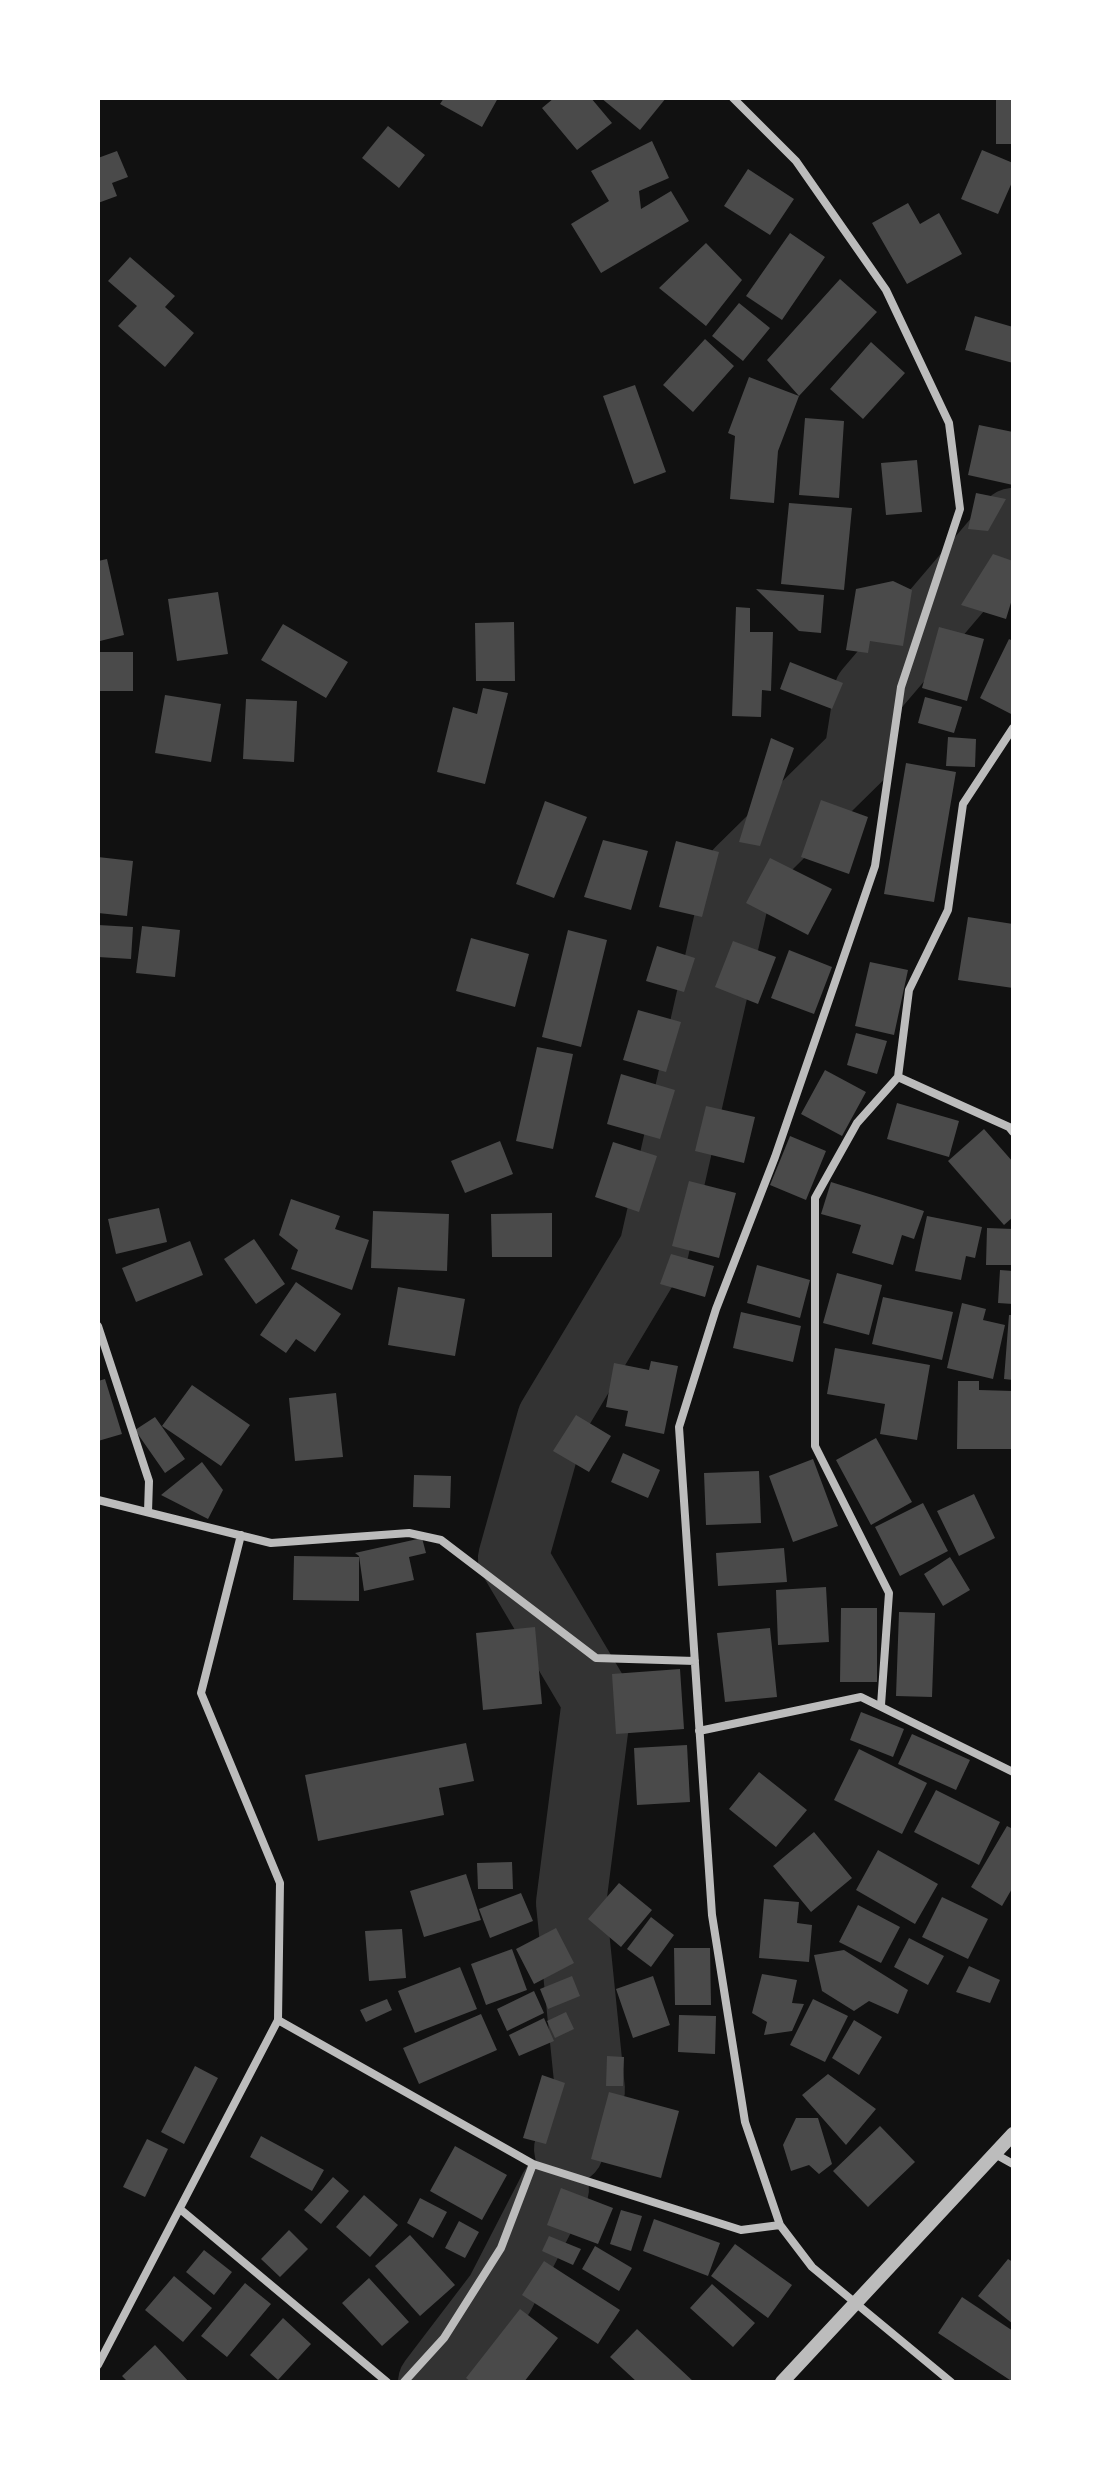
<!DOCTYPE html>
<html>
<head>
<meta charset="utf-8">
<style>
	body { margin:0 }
	#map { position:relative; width:1111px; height:2480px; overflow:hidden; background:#111; font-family:"Noto Serif",serif }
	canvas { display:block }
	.frame { position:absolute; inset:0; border:100px solid #fff; pointer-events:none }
</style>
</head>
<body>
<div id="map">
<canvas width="1111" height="2480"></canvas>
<div class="frame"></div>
</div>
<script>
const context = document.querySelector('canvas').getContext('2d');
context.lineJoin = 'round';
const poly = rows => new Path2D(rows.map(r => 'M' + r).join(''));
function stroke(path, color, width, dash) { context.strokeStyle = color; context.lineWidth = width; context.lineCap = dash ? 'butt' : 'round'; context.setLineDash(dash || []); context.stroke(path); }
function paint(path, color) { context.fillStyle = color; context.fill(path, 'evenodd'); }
const river = poly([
	[569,2149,590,2090,571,1903,597,1700,513,1558,552,1419,654,1249,740,872,859,755,869,692,1013,523],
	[433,2382,500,2294,554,2189]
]);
const building = poly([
	[444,98,498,98,482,127,440,104],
	[554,98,591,98,612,123,577,150,542,108],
	[601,98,666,98,640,130],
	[996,98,1013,98,1013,144,996,144],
	[388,126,425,155,399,188,362,158],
	[652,141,669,178,639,191,641,209,671,191,689,221,601,273,571,224,609,201,591,171],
	[982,150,1013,163,1013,180,998,214,961,199],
	[117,151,128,177,112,183,117,196,98,203,98,158],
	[748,169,794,199,770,235,724,206],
	[908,203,920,224,939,213,962,254,907,284,872,223],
	[790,233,825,257,782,320,746,296],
	[706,243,742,280,706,326,659,288],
	[130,257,175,296,165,307,194,333,165,367,118,326,137,306,108,281],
	[840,279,877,312,799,396,778,451,774,503,730,499,735,436,728,433,749,377,799,396,767,360],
	[739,303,770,328,743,361,712,336],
	[975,316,1013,327,1013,363,965,350],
	[705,339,734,366,693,412,663,385],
	[871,342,905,373,863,419,830,389],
	[635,385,666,472,634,484,603,396],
	[805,418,844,421,839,498,799,495],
	[979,425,1013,432,1013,485,968,475],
	[917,460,922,512,886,515,881,463],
	[976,493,1006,499,988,531,968,529],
	[789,503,852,508,844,590,781,584],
	[993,554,1013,561,1013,596,1006,619,961,605],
	[107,559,124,635,100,641,98,561],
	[893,581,912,590,903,646,870,641,868,653,846,650,856,589],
	[756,589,824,595,821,633,799,631],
	[218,592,228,654,177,661,168,599],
	[736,607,750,608,750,632,773,632,771,691,762,690,761,717,732,716],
	[514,622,515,681,476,681,475,623],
	[283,624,348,662,326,698,261,660],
	[939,627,984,639,967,701,922,688],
	[1009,639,1013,641,1013,715,980,698],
	[98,652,133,652,133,691,98,691],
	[790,662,843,683,832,709,780,689],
	[483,688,508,693,485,784,437,772,453,707,477,714],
	[165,695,221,704,211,762,155,753],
	[925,697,962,707,954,733,918,723],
	[246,699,297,701,294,762,243,759],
	[948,737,976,739,975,767,946,766],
	[771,738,794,748,760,846,739,842],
	[906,763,956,772,934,902,884,894],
	[821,800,868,817,849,874,801,857],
	[545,801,587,817,554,898,516,884],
	[603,840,648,851,631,910,584,897],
	[676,841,719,852,702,917,659,907],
	[98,857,133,861,127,916,98,913],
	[770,858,832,889,808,935,746,903],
	[968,917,1013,924,1013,988,958,980],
	[98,925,133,927,131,959,98,957],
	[142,926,180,930,175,977,136,973],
	[568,930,607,940,581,1047,542,1037],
	[471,938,529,954,515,1007,456,991],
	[733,941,776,957,758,1004,715,987],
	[657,946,695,958,684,992,646,981],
	[789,950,832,967,814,1014,771,998],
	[870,962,908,970,894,1035,855,1026],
	[638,1010,681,1022,666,1072,623,1060],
	[856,1033,887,1041,877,1074,847,1065],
	[537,1047,573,1054,553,1149,516,1141],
	[825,1070,866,1092,842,1136,801,1114],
	[621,1074,675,1090,660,1139,607,1124],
	[897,1103,959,1121,949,1157,887,1139],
	[706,1106,755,1117,744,1163,695,1151],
	[984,1129,1013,1162,1013,1217,1004,1225,948,1161],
	[790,1136,826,1151,806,1200,770,1185],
	[500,1141,513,1174,465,1193,451,1161],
	[613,1142,657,1156,639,1212,595,1197],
	[689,1181,736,1193,719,1258,672,1246],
	[831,1182,924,1211,914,1239,902,1235,893,1265,852,1253,861,1225,821,1214],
	[291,1199,340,1216,335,1229,369,1240,352,1290,291,1269,298,1250,279,1235],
	[159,1208,167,1242,116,1254,108,1219],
	[373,1211,449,1214,447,1271,371,1268],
	[552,1213,552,1257,492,1257,491,1214],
	[927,1216,982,1227,975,1258,966,1256,961,1280,915,1271],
	[987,1228,1013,1229,1013,1265,986,1265],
	[254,1239,285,1284,256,1304,224,1259],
	[190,1241,203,1275,136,1302,122,1268],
	[671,1254,714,1266,705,1297,660,1284],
	[757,1265,810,1280,800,1318,747,1303],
	[1000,1270,1013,1271,1013,1304,998,1303],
	[837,1273,882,1285,869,1335,823,1323],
	[296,1282,341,1314,315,1352,296,1339,286,1353,260,1335],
	[398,1287,465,1299,455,1356,388,1345],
	[883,1297,953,1312,942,1360,872,1344],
	[962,1303,986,1309,983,1320,1005,1325,993,1379,947,1368],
	[741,1312,801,1326,793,1362,733,1348],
	[1009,1315,1013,1315,1013,1380,1004,1379],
	[835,1348,930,1365,917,1440,880,1434,885,1404,827,1394],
	[651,1361,678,1366,664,1434,625,1426,628,1411,606,1407,614,1363,649,1370],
	[105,1379,122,1434,98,1441,98,1381],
	[958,1381,979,1381,979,1390,1013,1391,1013,1449,957,1449],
	[192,1385,250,1425,221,1466,162,1426],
	[336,1393,343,1457,295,1461,289,1398],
	[576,1415,611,1436,589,1472,553,1451],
	[155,1417,185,1459,165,1473,135,1430],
	[876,1438,912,1502,871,1525,836,1460],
	[623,1453,660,1470,648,1498,611,1482],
	[813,1459,838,1526,793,1542,769,1476],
	[202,1462,223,1490,208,1519,161,1495],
	[759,1471,761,1523,706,1525,704,1473],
	[414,1475,451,1476,450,1508,413,1507],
	[974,1494,995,1538,959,1556,937,1511],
	[923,1503,948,1551,900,1576,875,1527],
	[422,1538,426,1553,409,1557,414,1580,364,1591,359,1556,355,1553],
	[784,1548,787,1582,718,1586,716,1553],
	[294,1556,359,1557,359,1601,293,1600],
	[950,1557,970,1590,943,1606,924,1574],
	[826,1587,829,1642,778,1645,776,1590],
	[841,1608,877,1608,877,1682,840,1682],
	[899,1612,935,1613,932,1697,896,1696],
	[535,1627,542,1704,483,1710,476,1633],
	[770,1628,777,1697,725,1702,717,1633],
	[680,1669,684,1729,616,1734,612,1674],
	[861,1712,904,1729,893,1757,850,1740],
	[912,1734,970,1760,956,1790,898,1764],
	[466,1743,474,1781,439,1788,444,1815,318,1841,305,1775],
	[687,1745,690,1802,637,1805,634,1748],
	[859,1749,927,1783,902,1834,834,1800],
	[759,1772,807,1810,776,1847,729,1809],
	[936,1790,1000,1822,979,1865,914,1832],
	[1007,1826,1013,1829,1013,1887,1002,1906,971,1887],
	[814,1832,852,1878,811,1912,773,1866],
	[878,1850,938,1884,915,1924,856,1890],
	[512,1862,513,1889,478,1889,477,1863],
	[466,1874,481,1920,424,1937,410,1891],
	[619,1883,652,1910,621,1947,588,1919],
	[521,1893,533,1921,490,1938,479,1909],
	[942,1897,988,1919,968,1959,922,1937],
	[764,1899,799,1902,797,1923,812,1925,809,1962,759,1958],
	[858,1905,900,1927,881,1963,839,1942],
	[651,1917,674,1935,651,1967,627,1949],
	[556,1928,574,1963,534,1984,516,1949],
	[402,1929,406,1978,369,1981,365,1931],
	[909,1938,944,1956,928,1985,894,1967],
	[674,1948,710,1948,711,2005,675,2005],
	[512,1949,527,1990,486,2005,471,1964],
	[844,1950,908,1990,898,2014,869,2001,854,2011,822,1991,814,1955],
	[969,1966,1000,1980,990,2003,956,1992],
	[460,1967,477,2009,415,2033,398,1991],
	[762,1974,797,1980,792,2003,804,2004,792,2031,764,2035,767,2022,752,2013],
	[572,1976,580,1996,548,2009,540,1989],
	[653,1976,670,2025,633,2038,616,1989],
	[534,1991,544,2013,507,2031,497,2009],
	[387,1999,392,2010,366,2022,360,2010],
	[813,1999,848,2016,825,2062,790,2045],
	[566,2012,574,2029,555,2038,547,2021],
	[481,2014,497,2050,419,2084,403,2048],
	[679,2015,716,2016,715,2054,678,2052],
	[544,2018,554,2041,519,2056,509,2035],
	[854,2020,882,2037,859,2075,832,2058],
	[607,2056,624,2057,623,2086,606,2086],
	[195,2066,218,2078,184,2144,161,2132],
	[828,2074,876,2109,846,2145,802,2095],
	[542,2075,565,2083,546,2144,523,2138],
	[609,2092,679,2111,661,2178,591,2159],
	[796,2118,818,2118,832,2164,819,2174,809,2165,791,2171,783,2145],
	[880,2126,915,2162,868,2207,833,2171],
	[261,2136,324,2170,312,2191,250,2157],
	[147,2139,168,2149,145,2197,123,2187],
	[455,2146,507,2175,482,2220,430,2191],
	[333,2177,349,2191,321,2224,304,2210],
	[561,2188,613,2208,598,2244,547,2225],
	[364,2195,398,2225,370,2257,336,2227],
	[420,2198,447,2212,433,2238,407,2223],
	[621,2210,642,2216,631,2251,610,2244],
	[654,2219,720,2243,708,2276,643,2251],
	[459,2221,479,2232,465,2258,445,2248],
	[289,2230,308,2249,280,2277,261,2259],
	[410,2235,455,2285,420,2316,375,2266],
	[549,2236,581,2249,573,2265,542,2251],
	[735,2244,792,2285,768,2318,711,2276],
	[595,2246,632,2268,619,2291,582,2269],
	[204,2250,232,2272,214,2295,186,2272],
	[1008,2259,1013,2262,1013,2324,978,2296],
	[544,2261,620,2310,598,2344,522,2295],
	[174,2276,212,2308,183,2342,145,2310],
	[369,2278,409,2322,382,2346,342,2303],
	[245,2283,271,2304,227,2357,201,2336],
	[712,2284,755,2323,733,2347,690,2308],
	[962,2297,1013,2331,1013,2382,938,2333],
	[520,2309,558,2338,524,2382,471,2382,466,2378],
	[283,2318,311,2344,278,2380,250,2355],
	[637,2329,694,2382,637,2382,610,2357],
	[155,2345,189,2382,128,2382,122,2376]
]);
const minor = poly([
	[733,98,796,161,886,290,949,423,960,509,901,687,875,866,775,1157,716,1309,679,1427,712,1915,745,2122,780,2225,812,2267,951,2382],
	[898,1077,1009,1127,1013,1132],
	[98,1326,149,1481,148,1512],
	[98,1500,271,1543,409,1533,441,1540,596,1658,695,1661],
	[881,1705,889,1593,815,1446,815,1198,857,1123,898,1077,909,990,948,910,963,804,1013,728],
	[699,1731,861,1697,1013,1772],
	[278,2020,533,2164,741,2230,780,2225],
	[995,2154,1013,2164],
	[180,2209,387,2382],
	[98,2365,278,2020,280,1883,201,1693,241,1535],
	[404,2382,444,2338,501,2248,533,2164]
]);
const tertiary = poly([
	[782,2382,1013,2134]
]);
stroke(river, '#333', 70);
paint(building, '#4a4a4a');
stroke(minor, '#bcbcbc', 8);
stroke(tertiary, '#bcbcbc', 14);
</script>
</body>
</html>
